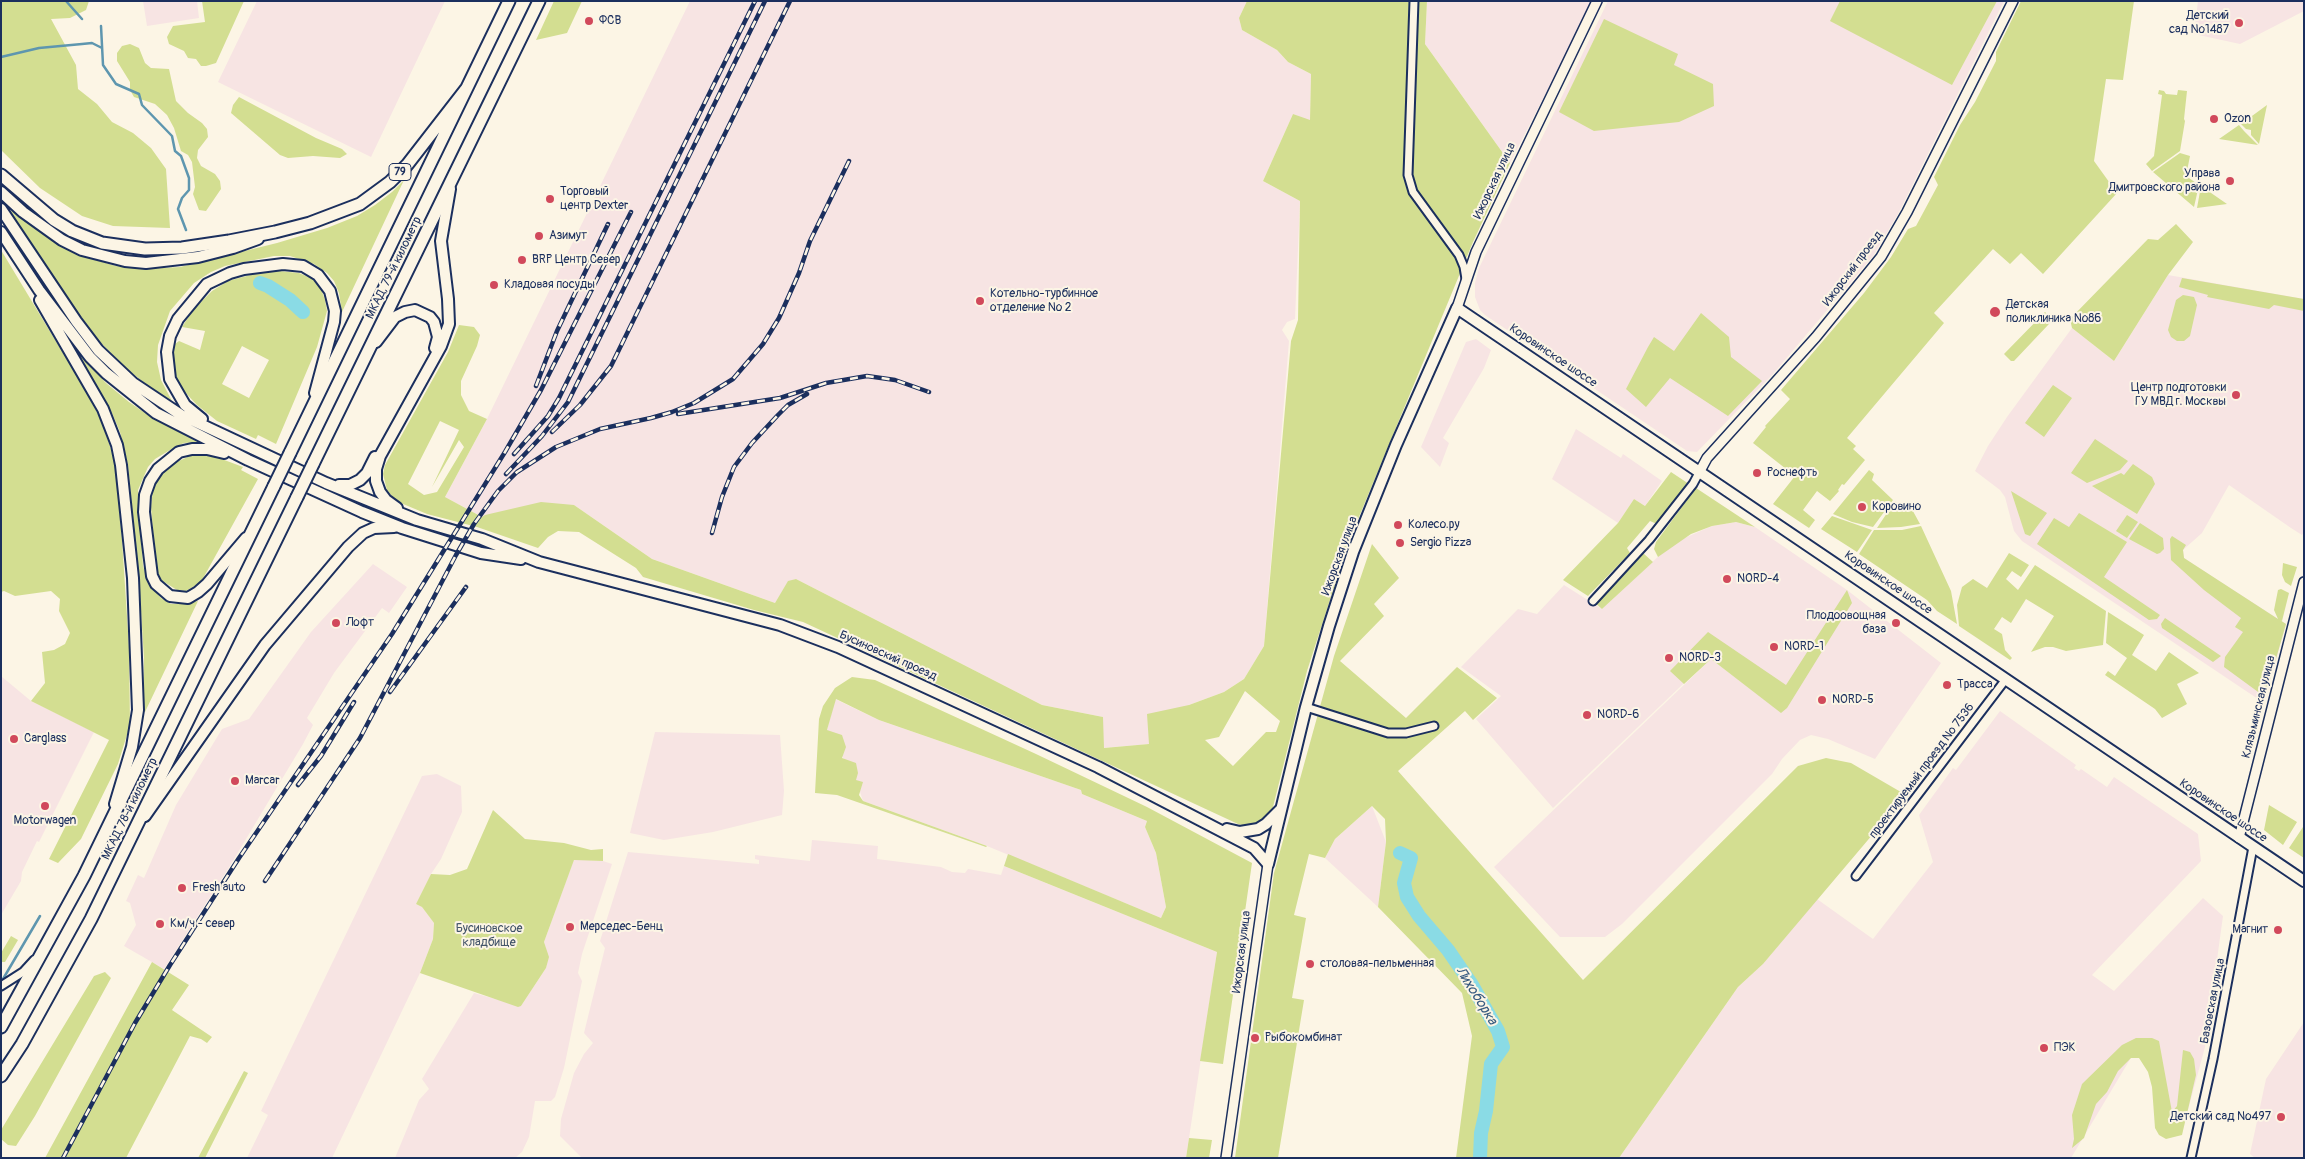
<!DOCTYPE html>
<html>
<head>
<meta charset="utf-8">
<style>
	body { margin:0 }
	#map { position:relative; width:2305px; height:1159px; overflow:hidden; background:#fcf5e5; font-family:Pangolin,sans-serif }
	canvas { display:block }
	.frame { position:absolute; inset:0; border:2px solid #1b2f5e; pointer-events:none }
</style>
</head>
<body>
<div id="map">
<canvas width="2305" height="1159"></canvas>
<div class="frame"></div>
</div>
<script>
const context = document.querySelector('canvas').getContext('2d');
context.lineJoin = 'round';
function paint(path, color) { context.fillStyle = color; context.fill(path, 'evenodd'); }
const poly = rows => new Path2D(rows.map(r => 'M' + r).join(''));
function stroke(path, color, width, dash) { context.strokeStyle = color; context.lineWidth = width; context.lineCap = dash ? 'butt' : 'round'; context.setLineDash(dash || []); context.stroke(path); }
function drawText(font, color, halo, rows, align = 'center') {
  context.font = font + ' Pangolin,sans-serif'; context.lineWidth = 4; context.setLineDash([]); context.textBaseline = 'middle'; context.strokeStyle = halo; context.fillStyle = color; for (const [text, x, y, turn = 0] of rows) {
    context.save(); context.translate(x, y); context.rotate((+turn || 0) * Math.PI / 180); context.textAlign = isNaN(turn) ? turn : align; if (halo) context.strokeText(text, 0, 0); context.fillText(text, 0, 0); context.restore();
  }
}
const built = poly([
	[143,1,197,1,199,18,147,26],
	[257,1,445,1,371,157,218,82],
	[690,1,1247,1,1239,18,1242,30,1277,50,1288,62,1311,74,1310,121,1293,114,1263,181,1300,201,1295,319,1287,322,1282,330,1289,341,1264,646,1244,679,1224,692,1189,705,1150,744,1103,748,1103,717,1042,705,796,579,788,582,775,603,652,559,574,505,482,517,445,497,487,419],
	[1427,1,1593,1,1510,163,1425,44],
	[1608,1,2004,1,1898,214,1873,256,1773,374,1697,452,1687,451,1485,315,1480,310,1475,297,1475,283,1479,268],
	[2198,1,2304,1,2304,11,2240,44,2194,34],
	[2168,275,2304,299,2304,532,2302,535,2291,528,2229,485,2202,533,2183,550,2184,558,2286,624,2264,703,2022,541,2014,531,2005,497,2000,490,1975,471,1988,446,2007,417,2072,328,2114,361],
	[1476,339,1491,350,1484,368,1443,438,1449,443,1440,467,1421,447,1466,342],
	[1576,429,1621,458,1623,454,1662,481,1645,506,1634,499,1618,523,1552,479],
	[1736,522,1755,527,1847,590,1941,663,1875,759,1828,739,1811,735,1800,740,1782,759,1772,774,1622,924,1605,937,1560,937,1494,867,1711,659,1782,713,1723,646,1553,808,1476,719,1501,696,1461,667,1518,609,1537,614,1564,585,1602,609,1661,554,1680,540,1712,526],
	[373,564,407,587,389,613,382,608,334,673,307,718,313,725,303,744,228,869,164,969,124,946,136,925,130,903,126,901,138,875,144,878,176,805,222,729,249,719,311,632],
	[1,676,31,701,94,732,39,842,37,841,22,872,21,881,1,915],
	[835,699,879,720,1081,790,1082,794,1147,821,1145,827,1156,853,1166,907,1161,918,987,846,863,801,856,780,827,730],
	[2000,711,2076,765,2074,768,2079,771,2081,769,2107,787,2114,777,2198,834,2201,861,2092,975,2114,991,2203,898,2223,916,2205,1047,2182,1132,2172,1131,2160,1055,2135,1051,2071,1158,1619,1158,1738,987,1763,964,1817,899,1873,939,1933,862,1919,815,1953,768,1956,770],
	[655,732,780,735,784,791,782,815,713,832,664,840,630,833],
	[437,774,461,786,462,812,441,859,431,874,416,904,422,907,434,923,433,939,420,973,332,1158,247,1158,268,1115,261,1111,422,776],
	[1372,806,1386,842,1378,907,1325,858,1335,839],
	[812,840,878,846,877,859,941,867,952,872,965,873,968,869,1001,875,1004,866,1217,952,1186,1158,582,1158,560,1136,561,1119,574,1073,584,1054,593,1043,584,1033,605,948,600,941,628,852,759,864,759,860,755,859,755,855,810,861],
	[574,859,603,861,612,864,582,954,578,973,582,981,564,1068,555,1097,551,1101,535,1101,529,1137,522,1152,515,1158,395,1158,419,1100,429,1089,422,1079,474,993,521,1006,546,968,548,957,544,942],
	[2304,1022,2304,1158,2255,1158,2250,1154,2266,1079]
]);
const green = poly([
	[1,1,89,1,86,10,70,18,51,19,76,65,78,89,97,104,112,122,133,133,151,148,166,169,170,228,113,226,82,216,40,188,1,150],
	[202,1,244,1,216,63,206,66,201,66,196,59,188,58,184,51,169,44,167,37,173,26,205,22],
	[554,1,582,1,567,33,536,40],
	[1247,1,1427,1,1425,44,1510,163,1473,242,1349,541,1307,671,1273,807,1262,823,1250,827,1238,824,803,622,754,610,643,577,636,568,579,532,558,531,548,537,538,548,477,527,427,514,396,501,387,490,383,474,385,465,448,352,459,325,474,327,480,335,477,346,461,381,461,395,469,411,487,419,445,497,482,517,485,515,541,502,574,505,652,559,775,603,788,581,796,579,1042,705,1103,717,1104,748,1149,744,1147,714,1189,705,1224,692,1244,679,1264,646,1291,341,1298,320,1300,201,1263,181,1293,114,1310,120,1311,74,1288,62,1277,50,1242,30,1239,18],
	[440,421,459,430,432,487,459,440,464,447,437,492,424,495,408,484],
	[1245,691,1280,721,1276,732,1266,732,1233,766,1205,740,1219,737],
	[1840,1,1997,1,1952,85,1830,21],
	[2021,1,2134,1,2123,80,2106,79,2094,161,2117,193,2043,274,2021,253,2010,264,1993,249,1934,313,1944,323,1847,438,1856,446,1853,449,1865,460,1844,485,1842,484,1838,490,1839,491,1830,501,1817,491,1803,510,1815,520,1809,528,1773,504,1795,476,1753,443,1766,427,1765,426,1790,399,1781,390,1864,293,1891,257,1908,229,1916,226,1938,185,1934,177,1960,125,1975,102,1996,61,1996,52],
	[1604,19,1678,54,1674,65,1713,84,1714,106,1679,122,1594,131,1559,112],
	[130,44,139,48,145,63,151,68,169,69,176,101,188,113,202,123,207,129,208,137,198,150,197,158,201,166,215,174,220,181,221,189,206,211,199,210,193,194,195,187,192,162,188,155,181,151,174,128,167,115,155,104,134,97,130,90,130,82,117,61,117,53,122,46],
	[2159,90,2164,91,2166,94,2177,95,2178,90,2187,91,2184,119,2185,121,2180,151,2152,171,2146,164,2154,156,2162,95,2158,94],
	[239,97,316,138,342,149,347,154,340,158,313,156,288,158,280,155,231,113,233,105],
	[2267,105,2259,144,2251,135,2251,130,2246,129,2241,124],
	[2239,125,2244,131,2258,145,2219,139],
	[2180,153,2190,156,2186,176,2199,185,2194,207,2153,172],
	[404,180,342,312,339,293,334,281,327,273,314,264,290,256,274,256,225,266,211,272,194,283,170,311,158,345,157,362,161,380,172,401,152,389,127,369,102,344,85,324,11,212,12,210,58,245,85,257,116,266,145,269,180,267,277,243,327,228,357,216,375,205,392,192],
	[2201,186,2227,204,2197,208],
	[2176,224,2193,242,2168,275,2114,361,2072,328,2070,319,2148,239,2158,240],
	[1,250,81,383,100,418,110,446,116,469,122,540,129,647,130,725,118,764,81,839,58,863,49,859,109,740,31,701,45,683,42,652,54,650,65,644,70,633,59,611,60,599,51,591,15,596,4,591,1,592],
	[279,271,299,273,313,279,320,286,325,300,327,311,317,347,276,444,258,435,256,439,217,421,197,405,183,390,176,377,173,359,175,344,179,341,200,350,205,331,182,327,193,310,212,291,228,281,254,274],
	[242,346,269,360,249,398,222,384],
	[2182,278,2304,299,2304,311,2274,305,2269,309,2207,297,2208,295,2179,287],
	[2183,295,2194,297,2197,305,2190,336,2184,341,2177,341,2171,337,2168,330,2176,300],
	[2045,312,2051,318,2049,324,2014,361,2011,361,2004,354],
	[1701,313,1729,337,1731,357,1762,381,1728,416,1670,378,1646,407,1626,389,1648,347,1654,337,1674,351],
	[77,351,106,383,129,402,151,417,198,442,184,443,175,447,155,459,148,467,138,490,143,566,148,582,161,598,171,604,184,604,198,601,145,712,143,711,144,658,139,580,128,465,120,432,112,413],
	[2053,385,2072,398,2044,437,2025,423],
	[2095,439,2128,461,2120,470,2087,483,2071,473],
	[202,455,219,458,243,467,241,470,258,479,201,582,186,591,177,590,161,580,156,568,151,507,153,488,160,475,172,464,190,456],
	[2133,464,2152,477,2155,484,2137,514,2092,486,2121,473,2124,475],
	[1869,470,1874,474,1872,480,1893,500,1873,527,1852,522,1833,514],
	[1671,472,1689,484,1657,524,1650,521,1627,548,1630,553,1588,596,1563,580,1618,523,1634,499,1645,506],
	[1696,488,1755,527,1736,522,1712,526,1691,534,1658,557,1654,549,1656,542],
	[2011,491,2047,513,2030,536,2025,534],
	[1895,501,1901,508,1908,502,1920,524,1901,527,1877,528],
	[2079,513,2127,542,2104,577,2160,615,2157,619,2149,620,2037,544,2054,518,2069,527],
	[2127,515,2138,522,2127,538,2116,531],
	[1832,516,1872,530,1857,552,1821,529],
	[2140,523,2163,538,2164,549,2160,553,2157,554,2129,539],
	[1921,526,1951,591,1957,624,1937,611,1927,600,1859,554,1874,530,1902,530],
	[2172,536,2186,545,2183,550,2184,558,2278,619,2274,610,2278,590,2281,589,2289,593,2282,621,2280,620,2286,624,2265,697,2224,667,2225,657,2243,632,2235,627,2241,618,2204,590,2171,560,2170,539],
	[1372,544,1399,578,1374,604,1384,616,1340,661,1406,718,1457,667,1497,698,1473,720,1465,711,1398,771,1583,980,1798,766,1826,758,1851,763,1906,795,1763,964,1738,987,1619,1158,1456,1158,1472,1036,1462,993,1378,907,1386,842,1385,819,1372,806,1335,839,1325,858,1309,854,1294,915,1306,918,1292,998,1304,1000,1278,1158,1235,1158,1274,873,1334,656],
	[1643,553,1653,562,1602,609,1594,602],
	[2009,553,2029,565,2021,577,2012,571,2006,579,2018,590,2035,565,2106,611,2103,645,2066,651,2053,647,2045,647,2031,652,2054,616,2026,599,2011,623,2002,617,1994,629,2002,634,2005,650,2012,658,2010,660,1959,626,1957,605,1962,587,1973,579,1987,588],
	[2283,563,2297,567,2291,586,2285,582,2282,575],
	[1847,590,1852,603,1787,708,1781,713,1711,659,1684,684,1670,671,1708,632,1786,685],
	[2108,612,2144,635,2132,655,2156,671,2169,652,2199,673,2177,684,2187,704,2162,718,2155,709,2105,675,2108,671,2115,676,2127,658,2106,643],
	[2165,618,2221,656,2213,662,2162,628,2161,624],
	[852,677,875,680,1036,754,1147,807,1252,863,1223,1064,1200,1061,1217,952,1004,866,1008,854,1161,918,1166,907,1156,853,1145,827,1147,821,1082,794,1081,790,879,720,836,699,827,730,842,735,846,747,842,758,856,763,858,773,856,780,863,782,859,795,863,801,987,846,986,847,837,795,815,793,819,719,823,706,835,688],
	[2269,805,2297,822,2283,845,2264,830],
	[493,810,525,839,564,843,591,850,603,849,603,861,574,860,544,942,549,957,546,968,521,1006,518,1007,420,973,433,939,434,923,422,907,416,904,431,874,450,875,467,869],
	[2303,827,2304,827,2304,858,2289,848],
	[11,936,18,940,5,962,1,962,1,953],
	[152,962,189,985,172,1010,212,1037,207,1043,201,1039,190,1036,126,1158,45,1158],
	[105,972,111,978,35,1116,16,1146,8,1145,1,1139,1,1130,94,976],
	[2136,1038,2152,1038,2159,1041,2172,1112,2177,1106,2183,1050,2190,1052,2194,1059,2196,1075,2182,1135,2166,1139,2159,1135,2155,1128,2152,1087,2148,1072,2139,1058,2131,1058,2118,1071,2107,1092,2096,1104,2084,1138,2072,1148,2074,1139,2072,1115,2082,1084,2122,1045],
	[244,1071,248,1073,205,1158,198,1158],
	[1189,1138,1212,1140,1209,1158,1186,1158]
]);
const stream = poly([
	[66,1,82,19],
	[101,26,103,65,116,84,139,94,142,105,172,136,175,151,181,156,189,178,189,190,182,198,178,209,186,230],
	[1,57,39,48,82,44,92,43,102,48],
	[3,979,40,916]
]);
const river = poly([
	[260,283,268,286,290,300,303,312],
	[1400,853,1411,858,1404,883,1407,897,1419,916,1448,950,1472,985,1498,1031,1503,1047,1491,1064,1486,1111,1481,1133,1480,1158]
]);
const minor = poly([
	[1414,1,1408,175,1413,192,1459,255,1464,267,1466,279],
	[1593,601,1649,540,1693,484,1700,471],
	[1306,707,1388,733,1406,733,1434,726],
	[1856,876,2006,679],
	[1,986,23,972,34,960],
	[2191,1158,2213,1059,2253,847]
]);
const tertiary = poly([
	[1457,308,1476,252,1597,1],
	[1700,471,1707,458,1816,337,1881,257,1907,212,2013,1],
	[2239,838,2304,582],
	[1226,1158,1268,864]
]);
const secondary = poly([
	[1,192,23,212,62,240,82,250,125,261,146,263,198,257,233,248,258,239],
	[1,209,76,321,98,350,133,383,181,415,326,483,417,520,482,539,539,562,780,625,838,647,1098,767,1254,848,1268,864],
	[1,232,39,290,90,357,106,373,156,413,248,460,362,512,402,528,481,553,521,559],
	[40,300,103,409,117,445,121,465,133,578,138,710,132,747,115,804],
	[376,342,395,317,405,312,415,310,430,317,434,322,438,337,435,348],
	[202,419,185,405,170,379,167,352,170,336,178,319,207,284,230,273,244,269,283,264,303,266,318,275,330,291,335,311,334,322,315,393],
	[224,453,207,449,192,449,179,452,158,469,150,481,145,495,144,512,152,576,156,584,170,596,188,598,198,592,207,584,246,538],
	[339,485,350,485,360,480,367,473,375,457],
	[397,508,386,500,380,492,376,481,376,469,380,456,441,346,449,324,448,299,441,241,450,189],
	[145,816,265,645,348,547,363,533,374,528,394,527],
	[1227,829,1240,832,1258,829,1266,824,1280,810],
	[1268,864,1306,707,1329,626,1353,552,1396,445,1457,308,2304,881]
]);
const trunk = poly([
	[1,175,54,220,72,231,102,243,145,249,182,248,229,241,275,232,310,223,360,204,390,182,407,165,466,89],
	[290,453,509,1],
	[313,464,539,1],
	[1,1027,84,876,274,486],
	[1,1076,22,1044,91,919,297,497]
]);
const rail = poly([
	[536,386,557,331,608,224],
	[678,414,780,398,826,383,867,376,895,380,929,392],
	[552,432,580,405,611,366,790,1],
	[514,454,548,416,559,398,755,1],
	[506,474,542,436,568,402,765,1],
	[712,533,722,497,734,467,752,443,778,415,788,405,807,394],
	[390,692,466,587],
	[298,785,321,756,354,702],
	[265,881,360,738,456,555,474,524,498,491,517,472,556,447,600,429,651,418,672,412,694,403,733,379,763,344,779,318,799,273,810,241,849,161],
	[63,1158,135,1023,170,965,239,858,392,634,505,452,541,390,631,212]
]);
const trunkBridge = poly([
	[274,486,290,453],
	[297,497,313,464]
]);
const markers = [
	[589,21,5,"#d1495b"],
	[2239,23,5,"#d1495b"],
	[2214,119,5,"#d1495b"],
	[2230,181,5,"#d1495b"],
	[550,199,5,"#d1495b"],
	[539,236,5,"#d1495b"],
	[522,260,5,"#d1495b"],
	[494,285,5,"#d1495b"],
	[980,301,5,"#d1495b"],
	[1995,312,6,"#d1495b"],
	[2236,395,5,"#d1495b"],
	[1757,473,5,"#d1495b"],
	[1862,507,5,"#d1495b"],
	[1398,525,5,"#d1495b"],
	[1400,543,5,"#d1495b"],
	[1727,579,5,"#d1495b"],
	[336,623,5,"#d1495b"],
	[1896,623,5,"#d1495b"],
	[1774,647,5,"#d1495b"],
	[1669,658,5,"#d1495b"],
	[1947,685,5,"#d1495b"],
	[1822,700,5,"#d1495b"],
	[1587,715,5,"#d1495b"],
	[14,739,5,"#d1495b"],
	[235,781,5,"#d1495b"],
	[45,806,5,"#d1495b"],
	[182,888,5,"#d1495b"],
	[160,924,5,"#d1495b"],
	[570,927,5,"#d1495b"],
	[2278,930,5,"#d1495b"],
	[1310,964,5,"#d1495b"],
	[1255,1038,5,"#d1495b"],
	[2044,1048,5,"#d1495b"],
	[2281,1117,5,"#d1495b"]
];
const shields = [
	[400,172,22]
];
const shieldNames = [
	["79",400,172]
];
const poiNames = [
	["Детский",2229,16,"right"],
	["сад №1487",2229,30,"right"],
	["ФСВ",599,21],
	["Ozon",2224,119],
	["Управа",2220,174,"right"],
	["Дмитровского района",2220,188,"right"],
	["Торговый",560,192],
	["центр Dexter",560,206],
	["Азимут",549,236],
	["BRP Центр Север",532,260],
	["Кладовая посуды",504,285],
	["Котельно-турбинное",990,294],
	["отделение № 2",990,308],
	["Детская",2006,305],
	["поликлиника №86",2006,319],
	["Центр подготовки",2226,388,"right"],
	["ГУ МВД г. Москвы",2226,402,"right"],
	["Роснефть",1767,473],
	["Коровино",1872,507],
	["Колесо.ру",1408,525],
	["Sergio Pizza",1410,543],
	["NORD-4",1737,579],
	["Плодоовощная",1886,616,"right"],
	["база",1886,630,"right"],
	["Лофт",346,623],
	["NORD-1",1784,647],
	["NORD-3",1679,658],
	["Трасса",1957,685],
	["NORD-5",1832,700],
	["NORD-6",1597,715],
	["Carglass",24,739],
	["Marcar",245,781],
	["Motorwagen",45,821,"center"],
	["Fresh auto",192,888],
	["Км/ч - север",170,924],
	["Мерседес-Бенц",580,927],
	["Магнит",2268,930,"right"],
	["столовая-пельменная",1320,964],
	["Рыбокомбинат",1265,1038],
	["ПЭК",2054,1048],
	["Детский сад №497",2271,1117,"right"]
];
const streetNames = [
	["Ижорская улица",1495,181,-65],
	["МКАД, 79-й километр",394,268,-64],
	["Ижорский проезд",1853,269,-53],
	["Коровинское шоссе",1553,356,34],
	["Ижорская улица",1340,556,-70],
	["Коровинское шоссе",1888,583,34],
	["Бусиновский проезд",888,656,24],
	["Клязьминская улица",2259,707,-76],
	["проектируемый проезд № 7536",1922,771,-53],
	["МКАД, 78-й километр",130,809,-64],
	["Коровинское шоссе",2223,811,34],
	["Ижорская улица",1242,952,-83],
	["Базовская улица",2213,1001,-79]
];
const parkNames = [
	["Бусиновское",489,929],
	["кладбище",489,943]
];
const waterNames = [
	["Лихоборка",1476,996,58]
];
paint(built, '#f7e4e3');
paint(green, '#d3de91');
stroke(stream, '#5e96af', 2.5);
stroke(river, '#8adbe5', 14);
stroke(minor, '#1b2f5e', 11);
stroke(tertiary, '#1b2f5e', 12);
stroke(secondary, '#1b2f5e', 14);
stroke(trunk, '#1b2f5e', 15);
stroke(minor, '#fcf5e5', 7);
stroke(tertiary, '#fcf5e5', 9);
stroke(secondary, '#fcf5e5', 10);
stroke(trunk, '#fcf5e5', 11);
stroke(rail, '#1b2f5e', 4.5);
stroke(rail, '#fcf5e5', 2.5, [8]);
stroke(trunkBridge, '#1b2f5e', 15, []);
stroke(trunkBridge, '#fcf5e5', 11);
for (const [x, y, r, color] of markers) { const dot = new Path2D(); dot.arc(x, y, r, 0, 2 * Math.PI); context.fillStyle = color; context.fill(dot); stroke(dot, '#fcf5e5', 2); }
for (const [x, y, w] of shields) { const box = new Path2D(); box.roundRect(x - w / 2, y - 8.5, w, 17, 4); context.fillStyle = '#fcf5e5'; context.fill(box); stroke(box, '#1b2f5e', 1); }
drawText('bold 11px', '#1b2f5e', null, shieldNames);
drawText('12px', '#1b2f5e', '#fcf5e5', poiNames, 'left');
drawText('12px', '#1b2f5e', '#fcf5e5', streetNames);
drawText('12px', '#405268', '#fcf5e5', parkNames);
drawText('italic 14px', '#375a80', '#fcf5e5', waterNames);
</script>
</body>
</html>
